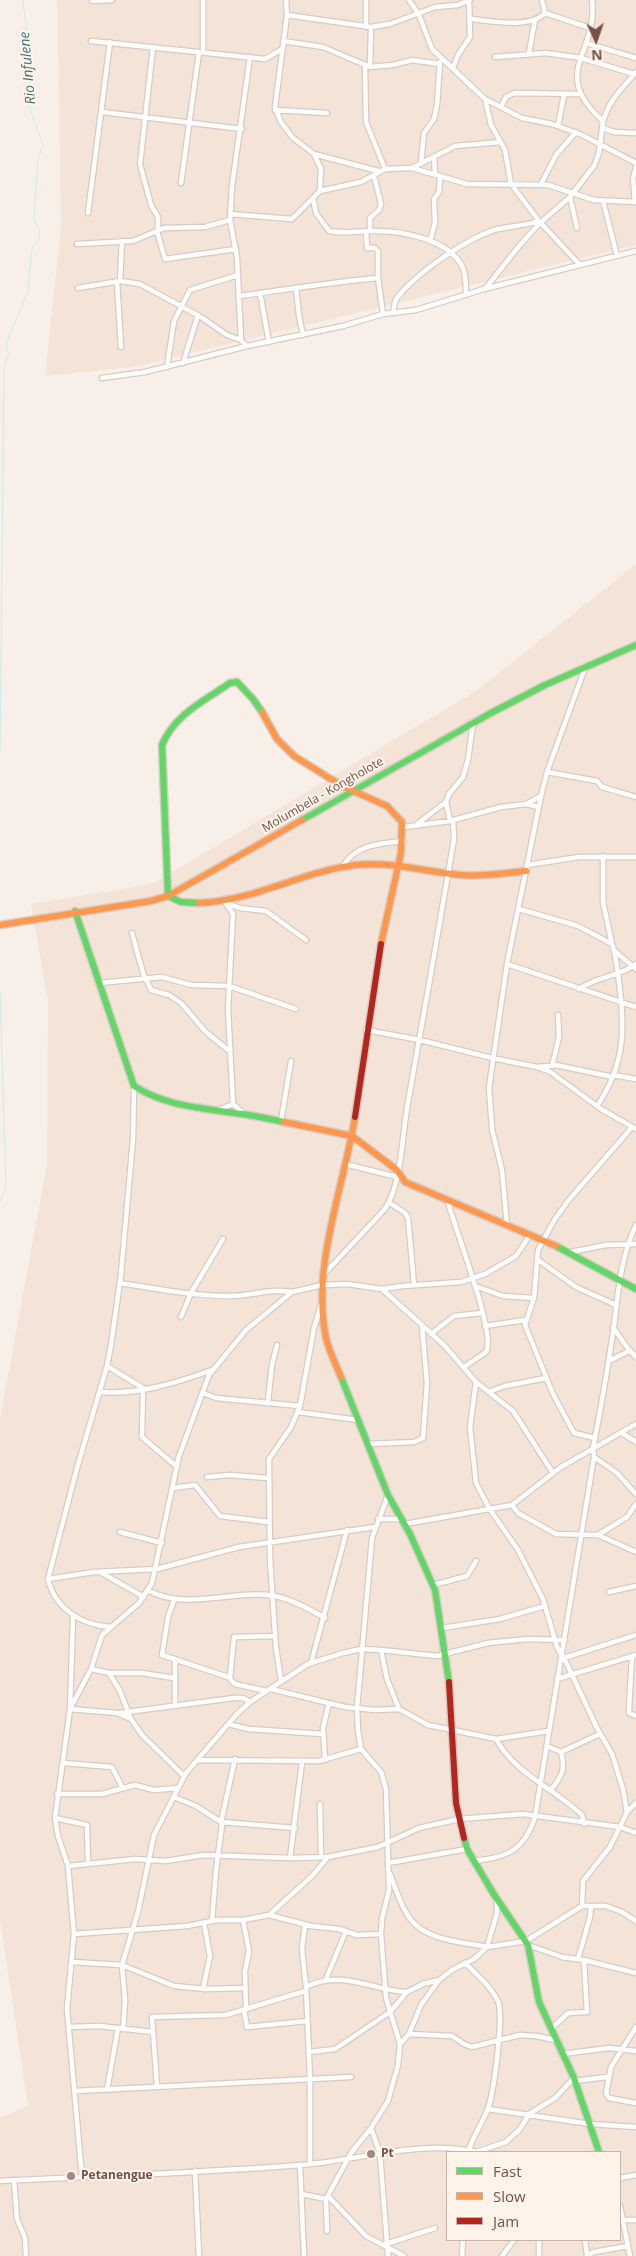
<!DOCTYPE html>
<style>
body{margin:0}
#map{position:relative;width:636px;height:2256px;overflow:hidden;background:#f8f0e8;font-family:"Open Sans",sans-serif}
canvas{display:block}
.legend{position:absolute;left:446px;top:2151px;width:175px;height:90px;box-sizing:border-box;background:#fff3ea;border:1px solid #c9b2a8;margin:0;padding:6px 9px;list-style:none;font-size:15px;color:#785046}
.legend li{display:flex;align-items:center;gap:10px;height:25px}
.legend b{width:25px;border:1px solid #c9b2a8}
.north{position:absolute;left:571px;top:15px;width:50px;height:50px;-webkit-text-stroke:4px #fff3ea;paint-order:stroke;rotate:177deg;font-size:14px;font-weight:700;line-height:20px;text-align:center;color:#785046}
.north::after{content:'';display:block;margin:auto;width:18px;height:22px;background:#785046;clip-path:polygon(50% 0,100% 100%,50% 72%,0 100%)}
</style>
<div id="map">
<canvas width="636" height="2256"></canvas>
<ul class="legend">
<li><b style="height:6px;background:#63d668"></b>Fast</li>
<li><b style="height:6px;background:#ff974d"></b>Slow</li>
<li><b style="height:6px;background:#b3261e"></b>Jam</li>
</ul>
<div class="north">N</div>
</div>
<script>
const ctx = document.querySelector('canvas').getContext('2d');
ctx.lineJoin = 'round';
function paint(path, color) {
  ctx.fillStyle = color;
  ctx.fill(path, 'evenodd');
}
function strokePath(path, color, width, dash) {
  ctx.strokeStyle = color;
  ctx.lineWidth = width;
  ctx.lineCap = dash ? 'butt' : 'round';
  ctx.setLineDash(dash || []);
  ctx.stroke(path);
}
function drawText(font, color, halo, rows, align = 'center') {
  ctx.font = font + ' "Open Sans",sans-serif';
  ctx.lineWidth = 4;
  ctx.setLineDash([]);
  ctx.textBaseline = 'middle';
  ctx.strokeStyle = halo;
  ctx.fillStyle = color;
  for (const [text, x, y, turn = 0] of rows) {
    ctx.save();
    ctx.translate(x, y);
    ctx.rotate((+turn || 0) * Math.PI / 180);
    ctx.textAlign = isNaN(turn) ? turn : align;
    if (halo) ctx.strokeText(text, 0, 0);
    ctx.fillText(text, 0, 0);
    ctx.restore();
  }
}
const residential = new Path2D(`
 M 57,0 L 636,0 L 636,245 L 134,367 L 45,376 L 61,225 Z
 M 636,564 L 636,2256 L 0,2256 L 0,2118 L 28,2106 L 0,1919 L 0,1419 L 47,1164 L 48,1001 L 31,904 L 152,884 L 476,691 ZM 447,2152 L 620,2152 L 620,2240 L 447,2240 Z`);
const stream = new Path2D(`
 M 0,753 L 4,370 L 6,359 L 10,355 L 6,348 L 7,342 L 28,291 L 31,254 L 33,246 L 39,240 L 40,231 L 34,218 L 38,158 L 43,145 L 30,108 L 29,56 L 23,0
 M 0,992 L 6,1186 L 0,1202`);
const street = new Path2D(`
 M 286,0 L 287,15 L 275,107 L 281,122 L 292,137 L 314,154 L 378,171
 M 366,0 L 366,27
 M 409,0 L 419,15 L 432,49 L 485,99 L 522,118 L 552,124 L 582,135 L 636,163
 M 542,0 L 545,13
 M 592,0 C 599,53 548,72 603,121
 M 92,1 L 112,0
 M 545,13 L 590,28
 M 287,15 L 371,27 L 390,24 L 435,7 L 458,5 L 470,0
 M 472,19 C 491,21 530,29 545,13
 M 91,41 L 265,59 L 282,49
 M 283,41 L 323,47 L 370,67 L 393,65 L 412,60 L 440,64
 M 586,43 L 636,58
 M 153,47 L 140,164 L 151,205 L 158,217 L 158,231
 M 203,52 L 203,0
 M 529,53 L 535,20
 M 495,57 L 546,53 L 581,58 L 634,74
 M 365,66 L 366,122 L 385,169
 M 370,67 L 371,27
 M 453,68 L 458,55 L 470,37 L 469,0
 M 485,99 L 491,125 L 505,150 L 511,184 L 539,221
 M 501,107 L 506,97 L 514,93 L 580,94
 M 275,110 L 327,113
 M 102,112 L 242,129
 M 558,126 L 564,95
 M 602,128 L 614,132 L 636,133
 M 314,154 L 321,169 L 320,191
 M 434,157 L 435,173
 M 421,163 L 424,133 L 434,119 L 437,105 L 440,62
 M 412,168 L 467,184 L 548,185 L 594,200 L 636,202
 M 181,183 L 199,52
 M 541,184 L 556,155 L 576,132
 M 570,197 L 577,228
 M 313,198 L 316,213 L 329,231 C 343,234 357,231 371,231 C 400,230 450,239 463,268 C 466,276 466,287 466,295
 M 603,201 L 617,256
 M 635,202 L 633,178 L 636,167
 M 88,213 L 110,42
 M 230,214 L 292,219 L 320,191 L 361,182 L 385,169 L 412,168 L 455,146 L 501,142
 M 157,231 L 165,259 L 236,249
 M 366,231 L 367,248 L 375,248 L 378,251 L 378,278 L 383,314
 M 370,231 L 370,218 L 379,210 L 381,204 L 374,176
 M 430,241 L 435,223 L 434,199 L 439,192 L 440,176
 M 77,244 L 133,241 L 164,228 L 205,227 L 230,220
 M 120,281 L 122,241
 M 117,282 L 121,347
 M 78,288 L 120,281 L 140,284 L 201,317 L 227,335 L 241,340 L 247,346
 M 296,288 L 299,316 L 303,335
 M 485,289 L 519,246 L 540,223 L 570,197 L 594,166 L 599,153 L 603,121 L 609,106 L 617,94 L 636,72
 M 260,293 L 269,342
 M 238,296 C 285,290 331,282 378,278
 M 393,313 C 394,308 394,302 397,298 C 416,273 465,240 494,230 C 509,226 525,226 539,221 L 580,265
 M 241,340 L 237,258 L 230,220 L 232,186 L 250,57
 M 183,363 L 198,315
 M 167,367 L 174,321 L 190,290 L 238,275
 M 102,378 L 145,372 L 247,346 L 343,326 L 383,314 L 416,310 L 484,289 L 636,251
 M 547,772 L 597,781 L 602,787 L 636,797
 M 446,802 L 450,821
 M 526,804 L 539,807
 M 417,824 L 446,802 L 449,794 L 463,777 L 468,760 L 473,723
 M 404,827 L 450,821 L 501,807 L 526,804 L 541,796
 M 603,856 L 603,902 L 612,944
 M 527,865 L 579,857 L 636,857
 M 343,867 C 353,845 382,843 403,841
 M 225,902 L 233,914 L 228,1009 L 233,1104 L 243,1113
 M 228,904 L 240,908 L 266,911 L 306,940
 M 519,909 L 578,926 L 612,944 C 616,954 616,963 618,974 C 625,1024 627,1062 597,1106
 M 132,933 L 143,973 L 151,990 L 169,995 L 181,1003 L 205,1031 L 228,1050
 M 616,952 L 636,969
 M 507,964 L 636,1007
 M 99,983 L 162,977 L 191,985 L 229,986 L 296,1009
 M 579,989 C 597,976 619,977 636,964
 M 366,1030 L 420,1040 L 492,1058 L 537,1067 L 549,1071 L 601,1109 L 636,1129
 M 552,1066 L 559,1037 L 558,1015
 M 538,1067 L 556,1065 L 613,1077
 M 613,1075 L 636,1079
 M 218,1110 L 233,1104
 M 281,1121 L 291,1061
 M 345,1164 L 397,1177
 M 448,1202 C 454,1227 497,1335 486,1352 L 464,1367
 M 390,1203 L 405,1213 L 408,1218 L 414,1285
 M 507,1226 L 502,1170 L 492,1129 L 489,1088 L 507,964 L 541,796 L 547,772 L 585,668
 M 571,1252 L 606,1245 L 636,1244
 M 538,1260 L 576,1287 L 616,1305
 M 326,1272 L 384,1210 C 401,1188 402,1137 407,1108 C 423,1018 439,929 454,839 L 453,820
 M 120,1283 C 157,1289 194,1296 231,1296 C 251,1296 271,1288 292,1292
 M 475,1286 L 503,1296 L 534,1298
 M 382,1289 L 444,1345 L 476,1382 L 513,1411 L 553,1473
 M 181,1317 L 191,1293 L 223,1239
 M 485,1326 L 525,1320
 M 613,1327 L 626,1346 L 636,1357
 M 431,1334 L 454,1316 L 482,1313
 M 609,1361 L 629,1351
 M 107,1366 L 143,1388 L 142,1437 L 176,1466
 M 476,1382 L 470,1427 L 476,1483 L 489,1508 L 518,1550 L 543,1599 L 557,1647 L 567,1664 L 597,1728 L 612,1754 L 623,1789 L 627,1812
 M 491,1391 L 505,1386 L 546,1378
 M 100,1392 C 138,1395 176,1383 212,1370
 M 203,1393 L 216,1398 L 300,1406
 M 268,1401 L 272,1365 L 277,1345
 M 298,1412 L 358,1420
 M 622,1433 L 636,1442
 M 595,1438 L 574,1433 L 553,1394 L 525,1325 L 534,1298 L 538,1250 L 555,1219 L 568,1201 L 632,1127
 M 368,1444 L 414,1442 L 423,1438 L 427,1383 L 422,1327
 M 594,1457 L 617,1473 L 636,1494
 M 207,1477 L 229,1475 L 268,1478
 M 173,1488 L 195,1485 L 220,1516 L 269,1522
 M 512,1505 L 518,1513 L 556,1534 L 598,1535 L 636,1552
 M 378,1519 L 402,1519
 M 405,1524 L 512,1505 L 561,1467 L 636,1424
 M 120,1532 L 162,1543
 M 598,1535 L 627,1517 L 636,1504
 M 100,1572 L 144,1597
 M 48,1579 L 94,1572 L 157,1569 L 239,1547 L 375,1527
 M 433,1585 L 467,1576 L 476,1561
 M 149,1591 C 189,1611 232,1589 275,1596 C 293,1600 309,1609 325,1618
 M 609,1592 L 636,1586
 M 174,1600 L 168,1617 L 162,1655 L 228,1677 L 235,1684 L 266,1691
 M 73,1617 L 70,1709 L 117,1713 L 131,1719 L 142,1735 L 184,1776
 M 110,1627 C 82,1625 55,1609 48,1579 L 77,1468 L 107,1366 L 111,1345 L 121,1274 L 133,1139 L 134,1086
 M 442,1628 L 500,1619 L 545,1606
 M 381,1650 L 387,1679 L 399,1709
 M 632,1656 L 629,1709 L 629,1713 L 636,1716
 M 564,1658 L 636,1635
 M 311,1663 L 347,1530
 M 91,1669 L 109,1673 L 142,1673 L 174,1678
 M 109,1673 L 120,1691 L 131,1719
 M 230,1678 L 234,1637 L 275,1636
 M 557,1679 L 636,1655
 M 281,1680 L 276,1648 L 270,1559 L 269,1459 L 291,1427 L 300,1406 L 314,1328 L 321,1305
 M 271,1689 L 345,1707 L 375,1710 L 399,1709 L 428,1725 L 496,1739 L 549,1731
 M 175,1706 L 175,1659
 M 119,1713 L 234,1698 L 243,1698 L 250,1702
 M 228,1724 L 249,1729 L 323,1734
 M 496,1739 C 516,1775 554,1788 582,1815 L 584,1824
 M 547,1746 L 561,1752 C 566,1769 562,1776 551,1790
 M 561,1752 L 600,1734
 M 235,1759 L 221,1822 L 295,1828
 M 197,1760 L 319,1761 L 361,1749
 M 325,1760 L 323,1728 L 329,1703
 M 63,1763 L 112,1767 L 122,1787
 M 57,1794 L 102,1794 L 135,1785 L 154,1790 L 178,1788
 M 174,1797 L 196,1806 L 221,1822 L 222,1825 L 216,1870 L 212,1921
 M 320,1804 L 321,1856
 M 55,1818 L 87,1825 L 88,1863
 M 290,1858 L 302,1762
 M 473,1861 C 506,1858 524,1851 535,1817 L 594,1457 L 593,1448 C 601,1408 608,1367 614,1326 C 618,1292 621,1256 636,1225
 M 388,1863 L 467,1849
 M 68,1866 L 135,1859 L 165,1861 L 204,1855 L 290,1858 L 328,1857
 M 390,1874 C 396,1889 401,1908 411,1920 C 428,1941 463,1942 487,1947 L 497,1913 L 497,1901
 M 582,1906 L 583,1881 L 610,1847 L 627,1812 L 636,1803
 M 269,1915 L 311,1926 L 339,1929 L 357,1935 L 381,1934
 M 243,1920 L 249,1951 L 245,1971 L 246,2010
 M 305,1925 L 302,1949 L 306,1987
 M 74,1934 L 187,1926 L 217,1920 L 243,1920 L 269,1915 L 312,1876 L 328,1857 L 378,1847 L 419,1828 L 459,1819 L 523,1814 L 620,1827 L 636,1833
 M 528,1945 L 562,1957 L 584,1960 L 636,1973
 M 578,1959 L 590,1917 L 591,1906
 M 72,1962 L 122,1965 L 174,1986 L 206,1989 L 245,1988
 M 465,1963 C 477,1975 490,1985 498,2001 C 504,2015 494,2092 488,2108 C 483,2123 473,2135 469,2150
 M 326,1979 L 346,1931
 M 203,1989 L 210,1956 L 204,1923
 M 244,2010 L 247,2027 L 307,2021
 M 69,2027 L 99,2026 L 153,2032 L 152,2017 L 226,2015 L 305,1991
 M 636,2027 L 611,2067 L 606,2094 L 609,2098 L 636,2103
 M 123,2029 L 125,2002 L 122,1965 L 138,1912 L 154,1835 L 186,1773 L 236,1715 L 250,1702 L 308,1664 L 343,1653 L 361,1649 L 381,1650 L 437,1656 L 488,1643 L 527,1639 L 565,1640
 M 551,2029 L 568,2013 L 587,2012 L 584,1960
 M 153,2032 L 157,2086
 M 409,2034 L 452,2036 L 464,2044 L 472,2047 L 520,2035 L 536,2036 L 555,2040
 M 400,2044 L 409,2034 L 421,2005 L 439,1980 L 452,1970 L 474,1959 L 487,1947 L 526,1941 L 582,1906 L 606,1906 L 622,1912 L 636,1921
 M 309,2052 L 335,2049 L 390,2012 L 407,1992 L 423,1984 L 439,1980
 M 562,2054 L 609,2048 L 636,2051
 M 574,2081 L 607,2077
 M 107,2090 L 118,2028
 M 75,2091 L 351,2077
 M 488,2109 L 590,2124 L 636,2127
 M 476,2152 L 506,2142 L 520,2129 L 529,2114 L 555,2098 L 574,2078
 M 310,2164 L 310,2079 L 306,1987 C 342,1969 370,1990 407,1992
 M 300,2165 L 304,2256
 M 195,2171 L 199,2256
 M 82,2177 L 67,2009 L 74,1934 L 68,1866 L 58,1836 L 55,1818 L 70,1709 L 91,1669 L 102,1635 L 139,1603 L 152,1583 L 179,1456 L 209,1375 L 246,1330 L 292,1292 L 322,1285 L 347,1284 L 382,1289 L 403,1286 L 461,1282 L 485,1274 L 516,1256 L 530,1235
 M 620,2178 L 636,2175
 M 14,2180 L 17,2219 L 25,2238 L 26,2256
 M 0,2181 C 100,2176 200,2173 300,2165 C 358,2161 419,2139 477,2152
 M 301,2194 L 326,2199
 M 328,2196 L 366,2236 L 404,2256
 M 620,2206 L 630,2256
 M 623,2220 L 636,2220
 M 327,2231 L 326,2199 L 351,2153 L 371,2128
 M 585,2240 L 587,2254
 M 386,2244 L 435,2228
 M 388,2256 L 380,2154 L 371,2128 L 388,2101 L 398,2065 L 400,2044 L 386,1998 L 381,1934 L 382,1919 L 389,1890 L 386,1789 L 381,1772 L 361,1749 L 358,1731 L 357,1708 L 372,1538 L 388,1495
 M 462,2256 L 463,2240
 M 502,2256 L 514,2240
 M 539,2256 L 539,2240
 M 587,2256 L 594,2252 L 628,2246`);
const fast = new Path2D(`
 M 302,820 L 491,713 L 545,685 L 636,645
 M 199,903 L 181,902 L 168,896 L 162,745 C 175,714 204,701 230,683 L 237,682 L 253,699 L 262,712
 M 75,911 L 134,1086 C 167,1107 204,1108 242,1114 C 256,1116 270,1119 284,1122
 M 556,1246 L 636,1289
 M 341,1377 L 388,1495 L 410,1534 L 435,1590 L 449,1682
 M 464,1838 L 467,1849 L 493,1893 L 528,1945 L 539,2002 L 574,2078 L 599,2152`);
const slow = new Path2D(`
 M 262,712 L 277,739 L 294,756 L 342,786 L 387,806 L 402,822 L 401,853 L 381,944
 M 199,903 C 257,900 301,872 355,865 C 391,861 426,872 461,875 C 483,877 504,873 526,871
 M 0,925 L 151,901 L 168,896 L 302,820
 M 284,1122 L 352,1136 L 397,1170 L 405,1182 L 556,1246
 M 341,1377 C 336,1365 329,1351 326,1338 C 311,1268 344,1186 355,1117`);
const jam = new Path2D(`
 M 355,1117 L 381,944
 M 449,1682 L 456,1803 L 464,1838`);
const markers = [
 [371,2154,5,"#a5887f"],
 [71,2176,5,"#a5887f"]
];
const streetNames = [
 ["Molumbela - Kongholote",323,795,-30]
];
const poiNames = [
 ["Pt",381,2154],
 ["Petanengue",81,2176]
];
const waterNames = [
 ["Rio Infulene",28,68,-95]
];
paint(residential, '#f4e4d8');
strokePath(stream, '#c9ebe9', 1);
strokePath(street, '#d6cbc5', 7);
strokePath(fast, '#d7cbc4', 9);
strokePath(slow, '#d7cbc4', 9);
strokePath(jam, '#d7cbc4', 9);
strokePath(street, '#fefdfc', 4.5);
strokePath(fast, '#63d668', 6);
strokePath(slow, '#ff974d', 6);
strokePath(jam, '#b3261e', 6);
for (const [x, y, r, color] of markers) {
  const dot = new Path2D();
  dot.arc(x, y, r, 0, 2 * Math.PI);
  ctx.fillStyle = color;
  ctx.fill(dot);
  strokePath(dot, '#fff3ea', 2);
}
drawText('12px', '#785046', '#fff3ea', streetNames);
drawText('bold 12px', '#785046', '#fff3ea', poiNames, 'left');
drawText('italic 14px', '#367777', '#fff3ea', waterNames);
</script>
